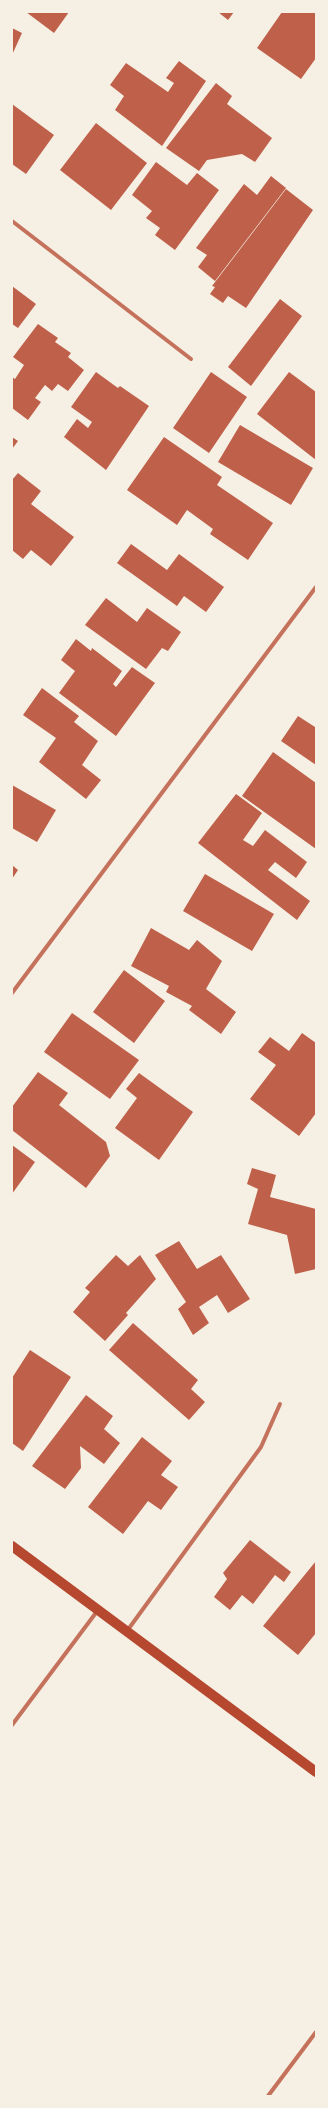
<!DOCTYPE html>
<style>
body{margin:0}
#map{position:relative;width:328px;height:2108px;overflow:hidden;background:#f6efe4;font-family:Raleway,sans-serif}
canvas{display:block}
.frame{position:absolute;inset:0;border:13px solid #f6efe4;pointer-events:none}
</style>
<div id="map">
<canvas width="328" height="2108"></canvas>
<div class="frame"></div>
</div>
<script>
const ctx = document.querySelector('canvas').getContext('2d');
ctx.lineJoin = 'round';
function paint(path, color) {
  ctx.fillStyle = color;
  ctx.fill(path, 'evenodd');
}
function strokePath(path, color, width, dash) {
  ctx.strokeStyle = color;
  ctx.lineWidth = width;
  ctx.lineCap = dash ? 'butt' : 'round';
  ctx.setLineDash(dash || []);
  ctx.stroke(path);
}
const building = new Path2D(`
 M 26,12 L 69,12 L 54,33 Z
 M 218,12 L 234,12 L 228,20 Z
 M 282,12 L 316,12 L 316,58 L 301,79 L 257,48 Z
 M 12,28 L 22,33 L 12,55 Z
 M 179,61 L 206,81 L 162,146 L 115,110 L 124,96 L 110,85 L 126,63 L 168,92 L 174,83 L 166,78 Z
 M 216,83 L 232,96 L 227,104 L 272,138 L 255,162 L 242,154 L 207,160 L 199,171 L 166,148 Z
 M 12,104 L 54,135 L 26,174 L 12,164 Z
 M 96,123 L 147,163 L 111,210 L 60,170 Z
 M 156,162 L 187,185 L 197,173 L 219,190 L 175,250 L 155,235 L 160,228 L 146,218 L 152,211 L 132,195 Z
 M 271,176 L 286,188 L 215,281 L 198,267 L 207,255 L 196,248 L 244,184 L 257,195 Z
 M 286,189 L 313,210 L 246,308 L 228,296 L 223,303 L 210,294 L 215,287 L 212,286 Z
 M 12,286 L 36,304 L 18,328 L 12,324 Z
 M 280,299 L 302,316 L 251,386 L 228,367 Z
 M 38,324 L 58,338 L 55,342 L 71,353 L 68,357 L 84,370 L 68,391 L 58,384 L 52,391 L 45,385 L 35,398 L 41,402 L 28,420 L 12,408 L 12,377 L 15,379 L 24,365 L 13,357 Z
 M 96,372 L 118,388 L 120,386 L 149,406 L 106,470 L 64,437 L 77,419 L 88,428 L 92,422 L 71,407 Z
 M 211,372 L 247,397 L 209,453 L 173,428 Z
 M 289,372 L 316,392 L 316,460 L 257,414 Z
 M 240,425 L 313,468 L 291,505 L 218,462 Z
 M 12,437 L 18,441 L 12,449 Z
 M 164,437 L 222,477 L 217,485 L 273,523 L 248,560 L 210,534 L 213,529 L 187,510 L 177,525 L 127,490 Z
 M 18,473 L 41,491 L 31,504 L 74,537 L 51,566 L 31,550 L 23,559 L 12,550 L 12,480 Z
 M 131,544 L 167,570 L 179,554 L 224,587 L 206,612 L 184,596 L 177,606 L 117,563 Z
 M 106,598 L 137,622 L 147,608 L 181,632 L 168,651 L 162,648 L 146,669 L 85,625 Z
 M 76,639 L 91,651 L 92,648 L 122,671 L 113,684 L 116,687 L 132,667 L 155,683 L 116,736 L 59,693 L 75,671 L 61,660 Z
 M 42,688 L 79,716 L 74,722 L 98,741 L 82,765 L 101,780 L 86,799 L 39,762 L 56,738 L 23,715 Z
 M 298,716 L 315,727 L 316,726 L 316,765 L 281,741 Z
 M 273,752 L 316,783 L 316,849 L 242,796 Z
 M 12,785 L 56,810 L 37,842 L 12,828 Z
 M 236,794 L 262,813 L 243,840 L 253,846 L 265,830 L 307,862 L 296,878 L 275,862 L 268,870 L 310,901 L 297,920 L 198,843 Z
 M 12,865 L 18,870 L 12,879 Z
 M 205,874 L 274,914 L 252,951 L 183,911 Z
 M 151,928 L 189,950 L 197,940 L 222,961 L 206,989 L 236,1012 L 221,1034 L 189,1010 L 192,1006 L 166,992 L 169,986 L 131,966 Z
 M 124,970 L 165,1001 L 134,1043 L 93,1012 Z
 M 72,1013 L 139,1060 L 110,1099 L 44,1052 Z
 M 302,1033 L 316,1043 L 316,1113 L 299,1136 L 250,1099 L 276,1065 L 258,1052 L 270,1037 L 289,1051 Z
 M 38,1072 L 68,1093 L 59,1105 L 106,1142 L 110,1156 L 86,1188 L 12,1130 L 12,1107 Z
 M 139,1073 L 193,1112 L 159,1160 L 115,1128 L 137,1098 L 126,1089 Z
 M 12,1145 L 35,1162 L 12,1194 Z
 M 252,1168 L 276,1175 L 270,1197 L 316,1209 L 316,1269 L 295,1274 L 287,1235 L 248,1224 L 258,1189 L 247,1184 Z
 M 179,1241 L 197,1269 L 221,1255 L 250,1299 L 228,1313 L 217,1295 L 199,1307 L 209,1323 L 193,1335 L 178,1309 L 186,1302 L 155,1255 Z
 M 116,1255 L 128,1266 L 140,1255 L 156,1279 L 126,1313 L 128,1315 L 105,1341 L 73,1312 L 90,1292 L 85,1288 Z
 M 133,1323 L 198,1380 L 191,1389 L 205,1402 L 189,1420 L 109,1350 Z
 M 30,1350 L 71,1377 L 23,1451 L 12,1443 L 12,1378 Z
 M 86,1395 L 113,1416 L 104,1429 L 120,1443 L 104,1464 L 80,1446 L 81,1468 L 65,1489 L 32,1466 Z
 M 142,1437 L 172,1461 L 161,1475 L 178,1487 L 161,1510 L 148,1501 L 123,1534 L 88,1507 Z
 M 250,1540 L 291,1572 L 284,1582 L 275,1575 L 253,1604 L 242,1595 L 230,1610 L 214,1597 L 227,1579 L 223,1573 Z
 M 316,1561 L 316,1633 L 298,1655 L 263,1626 Z`);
const minor = new Path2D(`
 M 12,221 L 191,359
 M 12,993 L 316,587
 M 127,1631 L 261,1447 L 280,1404
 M 12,1725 L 98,1610
 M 268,2096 L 316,2032`);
const primary = new Path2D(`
 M 12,1546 L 316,1772`);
paint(building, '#bf614a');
strokePath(minor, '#c5725c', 4);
strokePath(primary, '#b5482f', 10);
</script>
